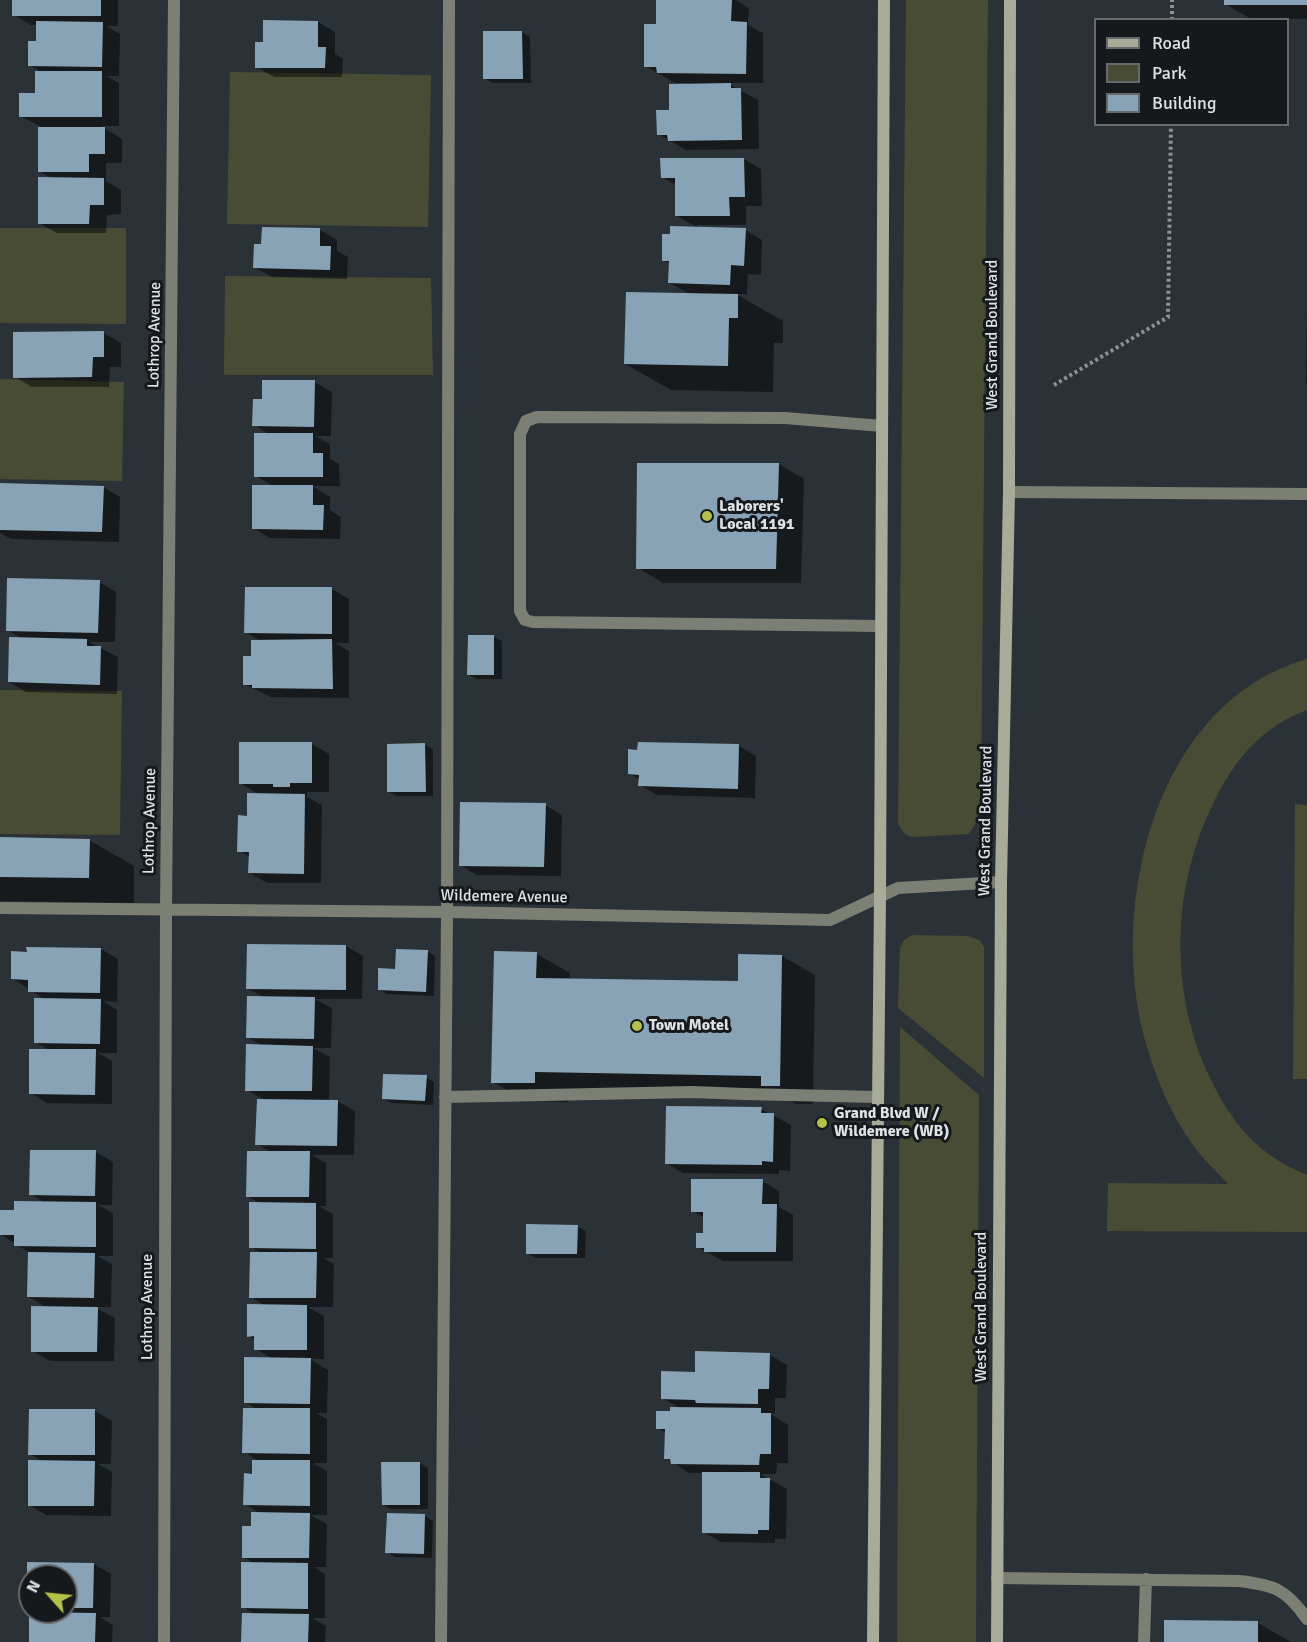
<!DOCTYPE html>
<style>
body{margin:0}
#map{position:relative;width:1307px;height:1642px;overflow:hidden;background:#2b3237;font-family:Signika,sans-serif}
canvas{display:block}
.legend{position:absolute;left:1094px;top:18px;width:195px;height:108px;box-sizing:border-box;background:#16191c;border:2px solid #66696d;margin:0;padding:8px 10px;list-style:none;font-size:18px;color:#dde2e6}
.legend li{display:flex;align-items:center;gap:12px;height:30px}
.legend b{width:30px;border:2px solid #66696d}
.north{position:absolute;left:18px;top:1564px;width:60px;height:60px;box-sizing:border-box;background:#16191c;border:2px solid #66696d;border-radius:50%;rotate:297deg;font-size:16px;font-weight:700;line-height:24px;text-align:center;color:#dde2e6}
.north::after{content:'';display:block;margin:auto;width:21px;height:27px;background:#b4c24a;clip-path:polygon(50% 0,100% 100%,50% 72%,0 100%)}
</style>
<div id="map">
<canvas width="1307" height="1642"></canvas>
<ul class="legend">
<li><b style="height:8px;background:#a7ab97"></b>Road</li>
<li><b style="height:16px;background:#484c34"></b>Park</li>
<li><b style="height:16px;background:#89a3b6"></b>Building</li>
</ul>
<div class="north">N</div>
</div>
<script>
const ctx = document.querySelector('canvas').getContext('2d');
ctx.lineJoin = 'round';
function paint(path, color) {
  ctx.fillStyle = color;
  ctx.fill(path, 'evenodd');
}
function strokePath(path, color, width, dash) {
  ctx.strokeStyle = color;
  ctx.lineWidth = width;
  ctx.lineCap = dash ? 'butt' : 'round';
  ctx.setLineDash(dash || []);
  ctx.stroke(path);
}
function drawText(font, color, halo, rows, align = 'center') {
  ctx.font = font + ' Signika,sans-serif';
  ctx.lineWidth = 6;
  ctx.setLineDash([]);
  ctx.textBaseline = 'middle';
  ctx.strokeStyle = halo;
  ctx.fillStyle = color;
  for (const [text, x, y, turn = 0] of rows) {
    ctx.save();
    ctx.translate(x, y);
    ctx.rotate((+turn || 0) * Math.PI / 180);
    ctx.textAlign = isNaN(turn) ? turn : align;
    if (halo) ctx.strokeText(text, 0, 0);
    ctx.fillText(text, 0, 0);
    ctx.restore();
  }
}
const green = new Path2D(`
 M 906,0 L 988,0 L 981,805 L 978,819 L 969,834 L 912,837 L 905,834 L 898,824 Z
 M 230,72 L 431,75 L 428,227 L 227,224 Z
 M 0,228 L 126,228 L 126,324 L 0,323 Z
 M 225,276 L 431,278 L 433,375 L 224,375 Z
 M 0,379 L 124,382 L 122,481 L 0,479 Z
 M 1307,659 L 1307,710 C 1259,728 1232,763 1211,808 C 1171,892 1170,994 1210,1078 C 1232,1124 1258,1155 1307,1175 L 1307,1232 L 1107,1231 L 1108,1183 L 1228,1184 C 1219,1174 1209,1165 1200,1154 C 1174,1122 1156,1080 1145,1040 C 1108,905 1155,702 1307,659 Z
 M 0,690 L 122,691 L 120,835 L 0,834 Z
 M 1295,804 L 1307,805 L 1307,1079 L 1293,1079 Z
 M 912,935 L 968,936 L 980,940 L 984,947 L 984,1078 L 898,1008 L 900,948 L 904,940 Z
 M 900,1027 L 979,1095 L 976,1642 L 897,1642 Z`);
const shadow = new Path2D(`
 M 14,0 L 118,0 L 118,26 L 106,26 L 120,34 L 119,76 L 107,76 L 119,83 L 119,126 L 101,126 L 122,139 L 122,163 L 106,163 L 106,181 L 121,190 L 121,214 L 107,215 L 106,233 L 57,233 L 39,223 L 53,179 L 39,171 L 40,126 L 20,116 L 36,95 L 42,72 L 29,65 L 37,43 L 38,25 L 31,25 L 14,15 Z
 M 658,0 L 736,0 L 749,8 L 748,25 L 763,33 L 763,83 L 727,83 L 758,100 L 759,149 L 686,150 L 658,134 L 670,111 L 688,86 L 688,83 L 675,83 L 645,66 L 657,25 Z
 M 1225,0 L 1307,0 L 1307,19 L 1251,19 L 1225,4 Z
 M 318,22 L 335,32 L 335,54 L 343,59 L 342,77 L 274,77 L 257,67 Z
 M 522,32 L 530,37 L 531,83 L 493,83 L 484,78 Z
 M 744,159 L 761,169 L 762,206 L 746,206 L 746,225 L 697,225 L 697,227 L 677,216 L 677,186 L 662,177 Z
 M 320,230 L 337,240 L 337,251 L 348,257 L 347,279 L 272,277 L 254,267 L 262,246 Z
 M 745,230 L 762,240 L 761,275 L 748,274 L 747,294 L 736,294 L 783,321 L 783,343 L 774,343 L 773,392 L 671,390 L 625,364 L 690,294 L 670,283 L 671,264 L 663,260 Z
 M 1307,301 L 1307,385 L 1306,385 Z
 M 104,333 L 121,343 L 121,367 L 110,367 L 109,387 L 32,387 L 15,377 Z
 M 314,382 L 332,392 L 331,436 L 315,436 L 330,444 L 330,459 L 339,464 L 340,486 L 312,486 L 330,497 L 330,510 L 341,517 L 340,539 L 270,538 L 253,528 L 273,486 L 256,476 L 270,435 L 254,425 L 263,401 Z
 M 779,464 L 804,479 L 801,583 L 663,583 L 638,568 Z
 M 0,485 L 103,487 L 120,497 L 119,542 L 11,539 L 0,533 Z
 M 99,582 L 116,592 L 115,642 L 89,642 L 118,657 L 117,694 L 26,692 L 9,682 L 21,638 L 7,630 Z
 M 332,589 L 349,599 L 349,643 L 335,643 L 349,651 L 349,698 L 271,697 L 244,684 L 253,658 L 260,641 L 245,632 Z
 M 494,637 L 502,641 L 502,679 L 477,679 L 469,675 Z
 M 312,744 L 329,754 L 329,792 L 307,792 L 307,797 L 322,805 L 321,883 L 267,883 L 250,873 L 250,857 L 239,851 L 248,817 L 260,795 L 240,783 Z
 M 425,745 L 433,749 L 433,796 L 397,796 L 389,792 Z
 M 739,746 L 756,756 L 755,798 L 657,795 L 640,785 L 640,780 L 629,773 Z
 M 545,805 L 562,815 L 561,876 L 477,875 L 460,865 Z
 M 0,839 L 89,840 L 134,866 L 134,903 L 0,901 Z
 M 346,946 L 363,956 L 362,999 L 315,999 L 332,1008 L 331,1048 L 313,1048 L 330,1057 L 329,1101 L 337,1101 L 355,1111 L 354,1155 L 312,1155 L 326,1163 L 326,1206 L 319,1206 L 333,1214 L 333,1258 L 323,1258 L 334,1264 L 333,1307 L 308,1307 L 324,1316 L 324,1359 L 310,1359 L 328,1370 L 327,1413 L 316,1413 L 327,1419 L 327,1463 L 313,1463 L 327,1471 L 327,1515 L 310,1515 L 327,1524 L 326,1567 L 314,1567 L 325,1574 L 325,1618 L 312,1618 L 326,1626 L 325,1642 L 243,1642 L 256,1615 L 243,1607 L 255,1564 L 244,1557 L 252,1528 L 261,1514 L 245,1504 L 259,1461 L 244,1452 L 257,1409 L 245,1402 L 273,1359 L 256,1349 L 256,1340 L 248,1336 L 266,1306 L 250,1297 L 261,1253 L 251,1247 L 261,1204 L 247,1196 L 272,1153 L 257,1144 L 265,1100 L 247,1090 L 263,1046 L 247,1037 L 264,997 L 248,989 Z
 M 101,949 L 118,959 L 117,1002 L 103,1001 L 117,1010 L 117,1053 L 98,1053 L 112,1061 L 112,1104 L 47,1103 L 30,1093 L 49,1050 L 35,1042 L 44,999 L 12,978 Z
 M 427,951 L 435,956 L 434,996 L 387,994 L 379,989 L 396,970 Z
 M 537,954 L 570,973 L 570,980 L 739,982 L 740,956 L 782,956 L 815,975 L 813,1104 L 796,1104 L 778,1094 L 568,1090 L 568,1102 L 526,1101 L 493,1082 Z
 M 426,1077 L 434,1082 L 433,1105 L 392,1103 L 384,1099 Z
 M 761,1109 L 791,1125 L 790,1171 L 779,1170 L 779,1174 L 683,1173 L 666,1163 Z
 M 96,1152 L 113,1162 L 112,1205 L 98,1205 L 113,1213 L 113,1256 L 97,1256 L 112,1264 L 111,1307 L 95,1307 L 115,1318 L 114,1361 L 50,1361 L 33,1351 L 48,1308 L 29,1297 L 30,1253 L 0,1234 L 16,1212 L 45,1203 L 31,1194 Z
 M 762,1181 L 779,1191 L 779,1207 L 793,1215 L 793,1261 L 723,1261 L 698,1247 L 705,1234 L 705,1218 L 692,1211 Z
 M 577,1226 L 586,1231 L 585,1258 L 536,1258 L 528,1254 Z
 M 697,1353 L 770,1355 L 787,1365 L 786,1398 L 775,1398 L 775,1414 L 769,1413 L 788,1425 L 788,1463 L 777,1463 L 776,1474 L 760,1474 L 787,1489 L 786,1539 L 775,1539 L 775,1543 L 721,1542 L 703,1532 L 704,1473 L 689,1473 L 666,1458 L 666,1433 L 657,1428 L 672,1413 L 680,1408 L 662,1398 L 696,1373 Z
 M 30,1410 L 95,1411 L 112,1421 L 111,1464 L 98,1464 L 112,1472 L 111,1516 L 46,1515 L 29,1505 L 43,1462 L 30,1454 Z
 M 420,1463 L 428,1468 L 428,1509 L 391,1509 L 383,1505 Z
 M 425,1516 L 433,1521 L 432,1558 L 395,1557 L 386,1552 Z
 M 29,1564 L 94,1564 L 111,1574 L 110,1617 L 100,1617 L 113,1625 L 112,1642 L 30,1642 L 41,1614 L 38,1612 L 66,1612 L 66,1576 L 30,1576 L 30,1608 L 28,1607 Z
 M 1258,1623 L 1291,1642 L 1165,1642 Z`);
const building = new Path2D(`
 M 12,0 L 101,0 L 101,16 L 12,16 Z
 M 656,0 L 732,0 L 731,21 L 747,22 L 746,74 L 657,73 L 656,67 L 644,67 L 644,24 L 656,24 Z
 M 1224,0 L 1307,0 L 1307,5 L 1224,5 Z
 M 263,20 L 318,21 L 318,47 L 326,47 L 325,68 L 255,68 L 255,42 L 263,42 Z
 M 36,21 L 103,22 L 102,67 L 28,66 L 28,41 L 36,41 Z
 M 483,31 L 522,31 L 523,79 L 483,79 Z
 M 35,71 L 102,71 L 102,117 L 19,117 L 19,93 L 35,93 Z
 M 731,83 L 731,88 L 741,88 L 742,140 L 668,141 L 667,135 L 657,135 L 656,110 L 669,110 L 669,84 Z
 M 38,127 L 105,127 L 105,154 L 89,154 L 89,172 L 38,172 Z
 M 660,158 L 744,158 L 745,197 L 729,197 L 730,216 L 675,216 L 675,178 L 661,178 Z
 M 38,177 L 104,178 L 104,205 L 90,205 L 89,224 L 38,224 Z
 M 670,226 L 746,228 L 744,266 L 731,265 L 730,285 L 668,283 L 669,261 L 662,261 L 662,234 L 670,234 Z
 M 262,227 L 320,228 L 320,246 L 331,246 L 330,270 L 253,268 L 254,244 L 261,244 Z
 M 626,292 L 738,294 L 738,318 L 729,318 L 728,366 L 624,364 Z
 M 104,331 L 104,357 L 93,357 L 92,377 L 13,378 L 13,332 Z
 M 262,380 L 315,380 L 314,427 L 252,426 L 253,399 L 262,399 Z
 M 254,433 L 313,433 L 313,453 L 323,453 L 323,477 L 254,477 Z
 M 637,463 L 779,463 L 776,569 L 636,569 Z
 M 0,483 L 104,486 L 102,532 L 0,530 Z
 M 252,485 L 313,485 L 313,505 L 324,505 L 323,530 L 252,529 Z
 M 7,578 L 100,580 L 98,633 L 6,631 Z
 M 245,587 L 332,587 L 332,634 L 244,633 Z
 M 468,635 L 494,635 L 494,675 L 467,675 Z
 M 9,637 L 87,639 L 87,646 L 101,646 L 100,685 L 8,682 Z
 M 332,639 L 333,689 L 252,688 L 252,685 L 243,685 L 243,656 L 251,656 L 251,640 Z
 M 239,742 L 312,742 L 312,783 L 290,783 L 290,787 L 273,787 L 273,784 L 239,784 Z
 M 638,742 L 739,744 L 738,789 L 638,786 L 639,775 L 628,774 L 628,749 L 637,750 Z
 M 425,743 L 426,792 L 387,792 L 387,744 Z
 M 247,793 L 305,794 L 304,874 L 248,873 L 249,852 L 237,852 L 238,815 L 247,816 Z
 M 460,802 L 546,803 L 544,867 L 459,866 Z
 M 0,837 L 90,839 L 89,878 L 0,877 Z
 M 247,944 L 346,945 L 346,990 L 246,989 Z
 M 26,947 L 101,948 L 100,993 L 28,992 L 28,980 L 11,979 L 11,951 L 27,952 Z
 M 396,949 L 428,950 L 426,992 L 378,990 L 378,968 L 395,969 Z
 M 494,951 L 537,952 L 536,978 L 738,981 L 738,954 L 782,955 L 780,1086 L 761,1086 L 761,1076 L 535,1072 L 535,1083 L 491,1083 Z
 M 247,996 L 315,997 L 314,1039 L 246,1038 Z
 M 34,998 L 101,999 L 100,1044 L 34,1043 Z
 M 246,1044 L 313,1046 L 312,1091 L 245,1091 Z
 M 29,1049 L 96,1049 L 95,1095 L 29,1094 Z
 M 383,1074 L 427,1075 L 425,1101 L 382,1099 Z
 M 257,1099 L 338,1100 L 337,1146 L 255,1145 Z
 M 666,1106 L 762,1107 L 761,1113 L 774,1113 L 773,1162 L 762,1161 L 762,1165 L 665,1164 Z
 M 30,1150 L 96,1150 L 95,1196 L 29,1195 Z
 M 247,1151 L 310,1151 L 309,1197 L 246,1197 Z
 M 691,1179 L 763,1179 L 762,1204 L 777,1204 L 776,1252 L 704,1252 L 704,1248 L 696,1248 L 696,1233 L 703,1233 L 703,1212 L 691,1212 Z
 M 14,1201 L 96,1202 L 96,1247 L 14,1246 L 14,1235 L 0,1235 L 0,1210 L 14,1210 Z
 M 249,1202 L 316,1203 L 316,1249 L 249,1248 Z
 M 526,1224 L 578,1225 L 577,1254 L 526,1254 Z
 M 28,1252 L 95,1253 L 94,1298 L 27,1297 Z
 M 250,1252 L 317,1252 L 316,1298 L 249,1298 Z
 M 247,1304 L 307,1305 L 307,1350 L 254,1350 L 254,1336 L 247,1337 Z
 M 31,1306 L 98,1307 L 97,1352 L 31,1352 Z
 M 695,1351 L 770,1353 L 769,1389 L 758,1389 L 758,1404 L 696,1403 L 695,1400 L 661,1399 L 661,1371 L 695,1372 Z
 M 244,1357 L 311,1358 L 310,1404 L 244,1403 Z
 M 670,1407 L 761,1408 L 761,1413 L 771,1413 L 771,1454 L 760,1454 L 759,1465 L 671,1464 L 670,1459 L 664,1459 L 665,1429 L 656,1429 L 656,1411 L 670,1411 Z
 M 243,1408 L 310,1408 L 310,1454 L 242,1453 Z
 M 29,1409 L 95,1409 L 95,1455 L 28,1455 Z
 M 28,1460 L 95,1461 L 94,1506 L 28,1506 Z
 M 252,1460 L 310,1460 L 310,1506 L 243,1505 L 244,1473 L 252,1474 Z
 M 381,1462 L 420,1462 L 420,1505 L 382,1505 Z
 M 702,1472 L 760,1472 L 760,1478 L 770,1478 L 769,1530 L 758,1530 L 758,1534 L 702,1533 Z
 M 251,1512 L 310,1513 L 309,1558 L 242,1558 L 242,1526 L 251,1526 Z
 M 387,1513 L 425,1514 L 424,1554 L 385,1553 Z
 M 27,1562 L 94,1563 L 93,1608 L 66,1608 L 66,1576 L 30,1576 L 30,1607 L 27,1607 Z
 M 241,1562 L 308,1563 L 308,1609 L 241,1608 Z
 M 29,1612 L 96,1613 L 95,1642 L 29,1642 Z
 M 242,1613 L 309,1614 L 308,1642 L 241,1642 Z
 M 1164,1620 L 1258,1621 L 1258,1642 L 1164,1642 Z`);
const path = new Path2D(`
 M 1172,20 L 1172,0
 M 1054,385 L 1168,317 L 1171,124`);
const lane = new Path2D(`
 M 1009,492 L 1307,494
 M 881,626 L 533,622 L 525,620 L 520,611 L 520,434 L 526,421 L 537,417 L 785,418 L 882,426
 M 445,1097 L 693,1092 L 744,1094 L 878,1097
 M 997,1578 L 1239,1581 C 1274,1585 1286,1589 1307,1619
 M 441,1642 L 447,912 L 449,0
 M 1144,1642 L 1146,1579`);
const street = new Path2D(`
 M 0,908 L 447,912 L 830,920 L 898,888 L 1001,882
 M 164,1642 L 166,910 L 174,0`);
const secondary = new Path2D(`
 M 873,1642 L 880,895 L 884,0
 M 997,1642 L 1001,882 L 1009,492 L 1010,0`);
const markers = [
 [707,516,6,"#b4c24a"],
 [637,1026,6,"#b4c24a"],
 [822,1123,6,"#b4c24a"]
];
const streetNames = [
 ["Lothrop Avenue",155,335,-89],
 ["West Grand Boulevard",993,335,-90],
 ["Lothrop Avenue",150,821,-89],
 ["West Grand Boulevard",986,821,-89],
 ["Wildemere Avenue",504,897,1],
 ["Lothrop Avenue",148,1307,-90],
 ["West Grand Boulevard",982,1307,-90]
];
const poiNames = [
 ["Laborers'",719,507],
 ["Local 1191",719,525],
 ["Town Motel",649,1026],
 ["Grand Blvd W /",834,1114],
 ["Wildemere (WB)",834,1132]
];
paint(green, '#484c34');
paint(shadow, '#0007');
paint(building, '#89a3b6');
strokePath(path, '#8b9196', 4, [3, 3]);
strokePath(lane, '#7c7f73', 12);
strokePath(street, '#7c7f73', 12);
strokePath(secondary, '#a7ab97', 12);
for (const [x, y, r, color] of markers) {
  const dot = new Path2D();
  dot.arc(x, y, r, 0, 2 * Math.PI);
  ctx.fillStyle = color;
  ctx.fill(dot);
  strokePath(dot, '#16191c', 2);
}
drawText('16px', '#dde2e6', '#16191c', streetNames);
drawText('bold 16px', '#dde2e6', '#16191c', poiNames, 'left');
</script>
